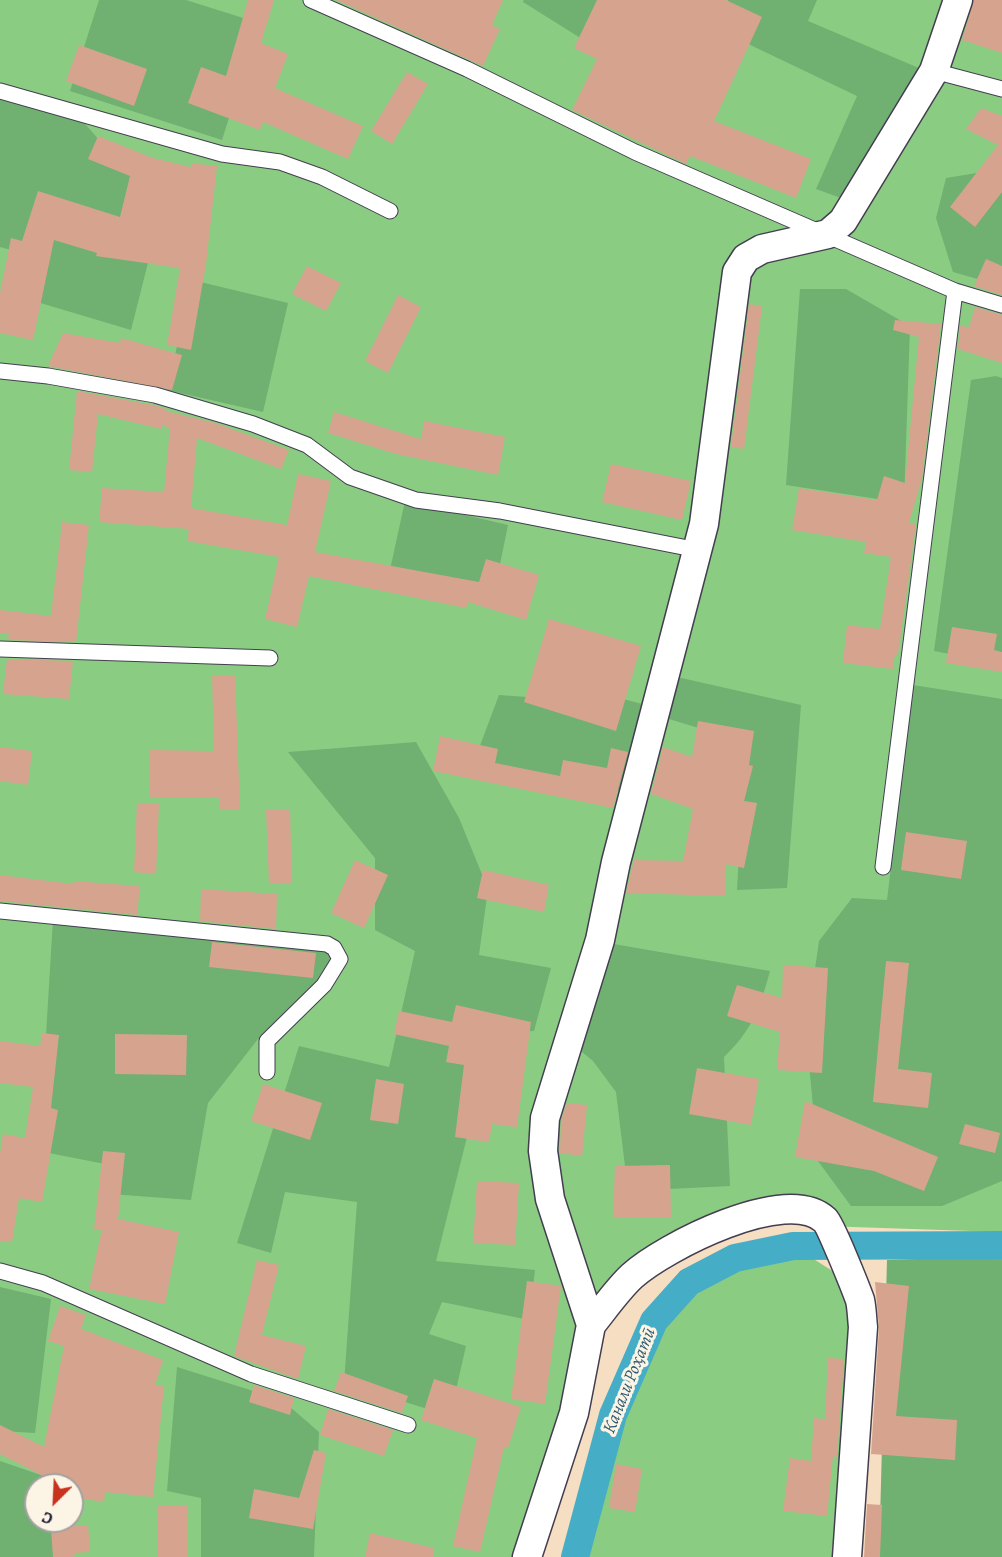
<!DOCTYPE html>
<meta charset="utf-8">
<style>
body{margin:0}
#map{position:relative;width:1002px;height:1557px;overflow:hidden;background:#f6dec3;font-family:Alegreya,serif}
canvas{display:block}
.north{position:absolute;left:24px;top:1473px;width:60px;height:60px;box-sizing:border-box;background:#fcf5e5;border:2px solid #a5a1a1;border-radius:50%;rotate:204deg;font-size:16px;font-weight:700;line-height:24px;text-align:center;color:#22223b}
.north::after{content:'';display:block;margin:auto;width:21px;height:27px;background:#c8321e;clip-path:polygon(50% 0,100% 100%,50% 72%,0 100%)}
</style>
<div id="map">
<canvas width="1002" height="1557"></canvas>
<div class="north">С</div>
</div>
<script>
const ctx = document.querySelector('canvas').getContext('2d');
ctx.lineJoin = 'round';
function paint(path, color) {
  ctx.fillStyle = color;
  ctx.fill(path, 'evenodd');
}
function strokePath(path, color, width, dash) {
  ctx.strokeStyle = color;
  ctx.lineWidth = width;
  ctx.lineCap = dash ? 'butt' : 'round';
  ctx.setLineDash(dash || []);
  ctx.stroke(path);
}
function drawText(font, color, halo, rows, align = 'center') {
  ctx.font = font + ' Alegreya,serif';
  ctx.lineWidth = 6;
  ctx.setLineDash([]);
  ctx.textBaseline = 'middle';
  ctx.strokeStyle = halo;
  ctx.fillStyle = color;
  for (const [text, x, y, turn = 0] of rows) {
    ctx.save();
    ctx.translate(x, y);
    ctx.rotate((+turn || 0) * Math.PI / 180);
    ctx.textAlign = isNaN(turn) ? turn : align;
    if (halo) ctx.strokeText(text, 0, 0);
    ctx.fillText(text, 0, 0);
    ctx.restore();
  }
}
const green = new Path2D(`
 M 0,0 L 1002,0 L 1002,1232 L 823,1226 L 811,1218 L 723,1229 L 632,1281 L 591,1350 L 534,1557 L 0,1557 ZM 36,1485 L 72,1485 L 72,1521 L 36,1521 Z
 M 793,1246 L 850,1282 L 844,1557 L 575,1557 C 595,1484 628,1326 690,1282 C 721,1259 757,1253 793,1246 Z`);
const forest = new Path2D(`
 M 99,0 L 186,0 L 259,23 L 222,140 L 70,91 Z
 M 524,0 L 610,0 L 590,44 L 523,2 Z
 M 728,0 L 817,0 L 808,21 L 933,74 L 860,205 L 816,189 L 857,96 L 717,29 Z
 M 0,94 L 79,117 L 108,150 L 145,183 L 153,243 L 131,330 L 17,296 L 29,255 L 0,247 Z
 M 1002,161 L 1002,286 L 953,272 L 936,218 L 946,178 L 995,170 Z
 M 192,280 L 288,303 L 263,412 L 167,390 Z
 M 800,289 L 846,289 L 910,326 L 904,503 L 786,485 Z
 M 996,376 L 1002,378 L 1002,664 L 934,651 L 971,380 Z
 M 405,501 L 508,525 L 492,603 L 388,579 Z
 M 677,677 L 801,705 L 787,888 L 737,890 L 745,742 L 669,719 Z
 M 544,678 L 646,705 L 622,791 L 472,767 L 499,695 L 541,698 Z
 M 913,685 L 1002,699 L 1002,1181 L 942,1206 L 851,1206 L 818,1161 L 806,1031 L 819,941 L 852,898 L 887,900 Z
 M 416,742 L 459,818 L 488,889 L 479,955 L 551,968 L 534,1031 L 505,1032 L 472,1117 L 436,1261 L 535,1270 L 529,1320 L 442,1302 L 429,1334 L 466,1346 L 450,1416 L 344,1383 L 357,1202 L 285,1192 L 271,1253 L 237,1243 L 299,1046 L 389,1067 L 415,951 L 375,930 L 375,858 L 288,752 Z
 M 53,919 L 331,950 L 338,961 L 306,995 L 258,1039 L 208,1103 L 191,1200 L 111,1194 L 115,1166 L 39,1151 Z
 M 602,942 L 770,971 C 760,1008 752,1030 724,1057 L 730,1186 L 628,1191 L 616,1092 L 593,1061 L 570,1042 Z
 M 1002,1256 L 1002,1557 L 879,1557 L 887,1260 Z
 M 0,1287 L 51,1299 L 35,1433 L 0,1431 Z
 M 177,1367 L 282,1400 L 319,1432 L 314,1557 L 201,1557 L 201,1498 L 167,1491 Z
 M 0,1461 L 70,1485 L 36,1485 L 36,1521 L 72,1521 L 72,1486 L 82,1489 L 65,1557 L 0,1557 Z`);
const canal = new Path2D(`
 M 575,1557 L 613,1415 L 654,1321 L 689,1282 L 735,1258 L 793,1246 L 1002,1245`);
const building = new Path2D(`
 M 248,0 L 274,0 L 261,43 L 288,54 L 275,88 L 363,126 L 348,159 L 263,122 L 260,130 L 188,103 L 201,67 L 226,76 Z
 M 336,0 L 503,0 L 492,25 L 500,29 L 483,66 Z
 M 597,0 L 726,0 L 762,17 L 714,121 L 811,159 L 796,198 L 690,156 L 686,164 L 572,110 L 597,59 L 574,48 Z
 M 974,0 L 1002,0 L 1002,53 L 962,40 Z
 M 79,45 L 147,69 L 134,106 L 66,81 Z
 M 407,72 L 428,84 L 392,144 L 371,131 Z
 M 981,108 L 1002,116 L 1002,192 L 975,227 L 950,207 L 998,145 L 966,129 Z
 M 98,136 L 153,158 L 191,167 L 191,163 L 217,166 L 206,264 L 191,350 L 167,345 L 180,268 L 96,256 L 97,253 L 54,240 L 33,340 L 0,333 L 0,293 L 11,238 L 22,241 L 38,191 L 120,217 L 130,176 L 88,159 Z
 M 986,259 L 1002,266 L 1002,295 L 974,286 Z
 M 307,266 L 341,283 L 326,311 L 292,294 Z
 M 398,295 L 421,307 L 388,373 L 365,361 Z
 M 749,304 L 762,306 L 744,449 L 731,447 Z
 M 975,307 L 1002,315 L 1002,363 L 958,349 L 960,326 L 969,327 Z
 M 895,320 L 941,324 L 922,478 L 909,523 L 916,524 L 898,655 L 895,654 L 893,669 L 843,663 L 847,625 L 880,629 L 891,557 L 864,553 L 866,542 L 792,530 L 799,488 L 877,500 L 884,476 L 905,483 L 919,337 L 893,330 Z
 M 63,333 L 120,343 L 121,338 L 182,355 L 172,390 L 48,366 Z
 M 77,391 L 153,405 L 167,409 L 166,411 L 215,423 L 289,450 L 281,469 L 197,438 L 191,508 L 287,525 L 298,474 L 331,481 L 315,552 L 479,582 L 486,559 L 539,575 L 526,620 L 468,602 L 466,608 L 309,576 L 297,627 L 265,619 L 279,557 L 187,541 L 189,529 L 99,522 L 102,488 L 164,492 L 170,428 L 162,425 L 161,429 L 98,414 L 92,472 L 69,470 Z
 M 334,412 L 421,439 L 424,421 L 505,437 L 498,475 L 396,454 L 328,433 Z
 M 611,464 L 691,481 L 682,520 L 602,502 Z
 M 62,522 L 89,525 L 76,642 L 8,640 L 9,634 L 0,633 L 0,610 L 51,616 Z
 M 549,619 L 641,646 L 616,731 L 524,702 Z
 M 952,627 L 997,634 L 994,650 L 1002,652 L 1002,672 L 946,663 Z
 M 7,659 L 73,661 L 69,699 L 3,694 Z
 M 235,675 L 240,810 L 219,810 L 219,797 L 149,797 L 149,750 L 214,751 L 212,676 Z
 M 698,721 L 754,731 L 749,765 L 753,766 L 744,801 L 757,803 L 744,868 L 725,864 L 725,896 L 626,893 L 634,860 L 683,861 L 693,809 L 651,794 L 663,747 L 692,757 Z
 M 440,736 L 498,749 L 495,763 L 560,776 L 563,760 L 607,768 L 611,748 L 628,752 L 613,808 L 433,771 Z
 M 0,747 L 32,751 L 28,785 L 0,781 Z
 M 137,803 L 159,804 L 156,874 L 134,872 Z
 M 266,810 L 290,810 L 292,883 L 269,883 Z
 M 906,832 L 967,841 L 961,879 L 901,870 Z
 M 355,860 L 388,875 L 364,928 L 331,913 Z
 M 483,870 L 549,885 L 544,912 L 477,898 Z
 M 0,875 L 73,884 L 73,881 L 140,886 L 137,915 L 0,901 Z
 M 201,889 L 277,894 L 276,929 L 200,921 Z
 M 212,942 L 316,953 L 313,978 L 209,967 Z
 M 886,961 L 909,963 L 898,1069 L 932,1073 L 928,1108 L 873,1102 Z
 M 783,965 L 828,968 L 822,1073 L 777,1070 L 780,1032 L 727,1016 L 737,985 L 782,998 Z
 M 456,1005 L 531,1022 L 517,1127 L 492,1124 L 489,1142 L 455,1137 L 464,1065 L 446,1062 L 449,1046 L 394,1034 L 399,1011 L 452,1022 Z
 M 42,1033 L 59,1035 L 51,1108 L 58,1110 L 42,1202 L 19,1198 L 12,1242 L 0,1241 L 0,1154 L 3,1134 L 25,1138 L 33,1087 L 0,1083 L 0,1041 L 40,1046 Z
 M 115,1034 L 187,1035 L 186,1075 L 115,1074 Z
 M 697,1068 L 759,1079 L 751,1125 L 689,1114 Z
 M 376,1079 L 404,1084 L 398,1124 L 370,1120 Z
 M 263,1084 L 322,1103 L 310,1140 L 251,1121 Z
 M 805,1101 L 938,1157 L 924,1191 L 874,1171 L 795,1157 Z
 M 567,1103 L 587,1105 L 582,1156 L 560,1153 L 561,1121 Z
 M 965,1124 L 1000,1133 L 995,1153 L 959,1144 Z
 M 103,1151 L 125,1153 L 118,1219 L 179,1232 L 165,1304 L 89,1289 L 102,1229 L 94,1229 Z
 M 670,1165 L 671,1218 L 613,1218 L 615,1166 Z
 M 477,1181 L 519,1183 L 515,1245 L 473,1243 Z
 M 257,1260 L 279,1265 L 262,1335 L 306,1346 L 298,1379 L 234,1356 Z
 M 527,1281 L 561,1286 L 545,1404 L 511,1399 Z
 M 875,1282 L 909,1286 L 896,1416 L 957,1420 L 955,1460 L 871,1454 L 879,1328 Z
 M 60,1306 L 86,1315 L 81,1329 L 163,1360 L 155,1385 L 164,1386 L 153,1497 L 105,1492 L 104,1502 L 72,1497 L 72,1485 L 61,1485 L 0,1454 L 0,1425 L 44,1447 L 64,1346 L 48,1341 Z
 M 828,1358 L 844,1359 L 837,1457 L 833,1456 L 827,1516 L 783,1511 L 790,1458 L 811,1461 L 814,1418 L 825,1419 Z
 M 341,1372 L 408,1396 L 402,1413 L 334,1391 Z
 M 434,1379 L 521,1407 L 508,1448 L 504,1447 L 480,1552 L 453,1546 L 477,1438 L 421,1420 Z
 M 254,1385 L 294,1398 L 290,1415 L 249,1402 Z
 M 328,1409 L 393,1430 L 384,1456 L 320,1435 Z
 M 314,1450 L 326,1453 L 313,1529 L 249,1518 L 254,1489 L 299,1498 Z
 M 616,1464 L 642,1469 L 635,1512 L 609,1508 Z
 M 867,1504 L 882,1505 L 880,1557 L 864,1557 Z
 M 157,1505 L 188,1505 L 188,1557 L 158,1557 Z
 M 88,1525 L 90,1552 L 74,1553 L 75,1557 L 53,1557 L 51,1528 Z
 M 370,1533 L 434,1548 L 433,1557 L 365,1557 Z`);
const service = new Path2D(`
 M 311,0 L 467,69 L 635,152 L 955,291 L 1002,305
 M 934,71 L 1002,89
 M 0,91 L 222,154 L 280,162 L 322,177 L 390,211
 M 0,371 L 48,376 L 155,395 L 253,424 L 307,445 L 350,477 L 416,500 L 500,511 L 698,550
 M 0,649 L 270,658
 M 883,867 L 955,291
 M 0,911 L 327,944 L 334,948 L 340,959 L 324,985 L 267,1041 L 267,1072
 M 0,1271 L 43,1283 L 251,1374 L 408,1425`);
const minor = new Path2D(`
 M 591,1325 C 604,1309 617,1290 632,1276 C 664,1247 787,1184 825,1220 C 831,1226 856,1289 860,1300 C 862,1309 862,1319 863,1327 L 847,1557
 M 527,1557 L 574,1413 L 591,1325 L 550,1199 L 543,1151 L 545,1118 L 600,940 L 616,862 L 704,524 L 737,272 L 746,258 L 762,249 L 828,234 L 843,221 L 934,71 L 958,0`);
const waterNames = [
 ["Канали Роҳатӣ",630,1381,-68]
];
paint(green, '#8bcc83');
paint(forest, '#70b071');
strokePath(canal, '#45adc5', 28);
paint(building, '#d6a48e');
strokePath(service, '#423e4f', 17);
strokePath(minor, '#423e4f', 31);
strokePath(service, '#fff', 15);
strokePath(minor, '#fff', 28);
drawText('italic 18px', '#305a72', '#fcf5e5', waterNames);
</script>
